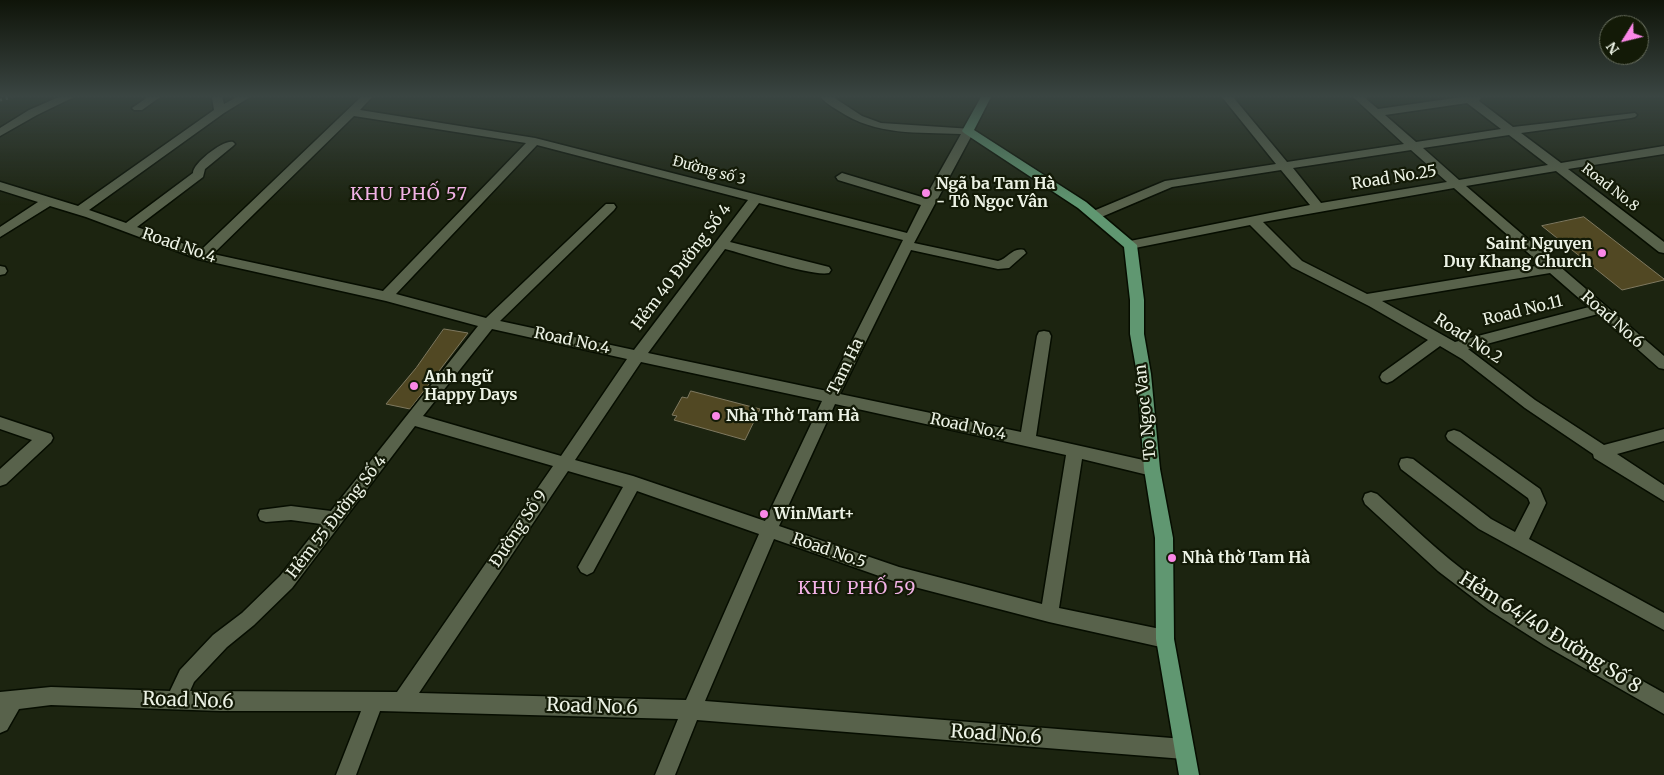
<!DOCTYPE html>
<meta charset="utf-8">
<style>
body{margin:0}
#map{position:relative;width:1664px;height:775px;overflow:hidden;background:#1c2410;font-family:Merriweather,serif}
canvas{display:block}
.north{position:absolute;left:1599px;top:15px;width:50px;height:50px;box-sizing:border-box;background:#131a07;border:1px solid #6a7060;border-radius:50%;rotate:234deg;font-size:14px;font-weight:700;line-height:20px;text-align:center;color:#ecf2e5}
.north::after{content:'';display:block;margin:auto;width:18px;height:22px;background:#fa87e7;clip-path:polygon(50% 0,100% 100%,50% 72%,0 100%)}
</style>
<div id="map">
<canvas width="1664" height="775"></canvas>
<div class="north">N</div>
</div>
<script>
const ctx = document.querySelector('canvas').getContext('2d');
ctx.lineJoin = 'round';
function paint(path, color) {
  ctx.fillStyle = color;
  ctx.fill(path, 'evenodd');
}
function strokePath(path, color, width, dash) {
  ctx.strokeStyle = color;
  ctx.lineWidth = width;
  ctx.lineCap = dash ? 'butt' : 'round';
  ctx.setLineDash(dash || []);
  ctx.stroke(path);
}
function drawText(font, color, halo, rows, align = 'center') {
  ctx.font = font + ' Merriweather,serif';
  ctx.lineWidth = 4.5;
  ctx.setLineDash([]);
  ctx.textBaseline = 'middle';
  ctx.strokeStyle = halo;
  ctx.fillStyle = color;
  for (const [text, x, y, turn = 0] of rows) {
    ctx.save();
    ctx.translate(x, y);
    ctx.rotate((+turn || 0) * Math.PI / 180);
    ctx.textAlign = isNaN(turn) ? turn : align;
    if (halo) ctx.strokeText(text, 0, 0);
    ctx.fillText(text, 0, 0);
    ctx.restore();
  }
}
const building = new Path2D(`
 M 1584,217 L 1664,279 L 1664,280 L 1622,290 L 1542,226 Z
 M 444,329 L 468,333 L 410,409 L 386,404 L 416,368 Z
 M 691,391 L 760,409 L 745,440 L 674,420 L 677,416 L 672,415 L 682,397 L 687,398 Z`);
const minor = new Path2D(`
 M 59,97 L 74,97 L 37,115 L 0,136 L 0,128 L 29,110 Z
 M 148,97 L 160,97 L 142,110 L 134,110 L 132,108 Z
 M 212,97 L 222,97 L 224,104 L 237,97 L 250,97 L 224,113 L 89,210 L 126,223 L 193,173 C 193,163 224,139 233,142 L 235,144 L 233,146 L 205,169 L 203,177 L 137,227 L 201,250 L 361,97 L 372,97 L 360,110 L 535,138 L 907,233 L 921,205 L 838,180 L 836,177 L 842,173 L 925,198 L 961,134 C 918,132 876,136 839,111 C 833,107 825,103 821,97 L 833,97 L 862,116 L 881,123 L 972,129 L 974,131 L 914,243 L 998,261 C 1008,259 1012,247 1024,250 L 1026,253 L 1009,268 L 998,269 L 911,250 L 840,394 L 1021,432 L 1037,336 L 1039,332 L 1044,331 L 1049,332 L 1051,336 L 1036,436 L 1152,462 L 1158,464 L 1160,469 L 1158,474 L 1152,476 L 1082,459 L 1059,608 L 1165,630 L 1172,633 L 1174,639 L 1172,645 L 1165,648 L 1049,622 L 899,583 L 774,539 L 705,701 L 1184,739 L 1191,742 L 1194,749 L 1191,756 L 1184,759 L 697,720 L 675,775 L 655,775 L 678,719 L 380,711 L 356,775 L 336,775 L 361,711 L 221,711 L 51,705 L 19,709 L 7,730 L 0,733 L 0,692 L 51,687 L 170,691 L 180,670 L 213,635 L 242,613 L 280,576 L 321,524 L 291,520 L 266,522 L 260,520 L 258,515 L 260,510 L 291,506 L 331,511 L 478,326 L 386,301 L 198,259 L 86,217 L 50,206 L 0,237 L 0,227 L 38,202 L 0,190 L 0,182 L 78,206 L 214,110 ZM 354,116 L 526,143 L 383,291 L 213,254 ZM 537,145 L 748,200 L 634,350 L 500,321 L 614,210 L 616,207 L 614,204 L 606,204 L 486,318 L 396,294 ZM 759,203 L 903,240 L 827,391 L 648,353 L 725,249 C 745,254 813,277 829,273 L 831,270 L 829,267 L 730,242 ZM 492,329 L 627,359 L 561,456 L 423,416 ZM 641,362 L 822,401 L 765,521 L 633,476 L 575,460 ZM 835,404 L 1066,455 L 1042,604 L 899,567 L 779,526 ZM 415,426 L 553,466 L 397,692 L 190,691 L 194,682 L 227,647 L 254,625 L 292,588 ZM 568,471 L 623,487 L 578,567 L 581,572 L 587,575 L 593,572 L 637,491 L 759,534 L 686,700 L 419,693 Z
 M 1222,97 L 1233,97 L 1287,162 L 1404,144 L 1353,97 L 1364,97 L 1378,109 L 1462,97 L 1481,97 L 1479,101 L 1513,127 L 1635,113 L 1637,115 L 1635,117 L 1631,118 L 1521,133 L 1561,163 L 1664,146 L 1664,154 L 1568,169 L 1664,242 L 1664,253 L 1659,252 L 1556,171 L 1466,186 L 1664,356 L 1664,369 L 1659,368 L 1598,314 L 1468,349 L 1535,400 L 1604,445 L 1664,429 L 1664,441 L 1617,454 L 1664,485 L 1664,501 L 1594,458 L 1593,454 L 1525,408 L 1462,359 L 1440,346 L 1392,381 L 1387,383 L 1382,381 L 1380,377 L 1382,373 L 1428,340 L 1369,306 L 1292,267 L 1250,225 L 1130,249 L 1123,245 L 1130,241 L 1310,205 L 1281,170 L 1172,187 L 1099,218 L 1091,218 L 1089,215 L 1091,212 L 1165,181 L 1276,164 ZM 1467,103 L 1501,129 L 1416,142 L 1385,115 ZM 1509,135 L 1548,165 L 1459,180 L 1423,148 ZM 1411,150 L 1447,182 L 1321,203 L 1293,168 ZM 1454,188 L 1542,265 L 1367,294 L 1302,261 L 1263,222 ZM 1550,273 L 1589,307 L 1455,342 L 1382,301 Z
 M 0,266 L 5,267 L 7,271 L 5,274 L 0,275 Z
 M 0,417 L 51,434 L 53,438 L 51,442 L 6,484 L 0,486 L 0,469 L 32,440 L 0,429 Z
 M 1454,430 L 1460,432 L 1540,489 L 1546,503 L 1529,539 L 1664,613 L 1664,630 L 1479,529 L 1401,469 L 1399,464 L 1401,459 L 1407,458 L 1413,459 L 1491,519 L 1515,532 L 1530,503 L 1528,498 L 1448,440 L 1446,436 L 1448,432 Z
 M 1371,492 L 1377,494 C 1409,523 1440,554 1475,579 C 1534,623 1600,657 1664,693 L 1664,714 L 1544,645 L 1489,610 L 1438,571 L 1365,504 L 1363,499 L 1365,494 Z`);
const major = new Path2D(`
 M 981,97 L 991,97 L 974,130 L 1086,202 L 1137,245 L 1144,300 L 1144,334 L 1151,374 L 1160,469 L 1173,538 L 1174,639 L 1199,775 L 1179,775 L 1156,639 L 1155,538 L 1144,469 L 1137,374 L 1130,334 L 1130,300 L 1124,247 L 1078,208 L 964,133 L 962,131 Z`);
const rail = new Path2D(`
 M 0,100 L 12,97`);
const markers = [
 [926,193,5,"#fa87e7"],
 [1602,253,5,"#fa87e7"],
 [414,386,5,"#fa87e7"],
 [716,416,5,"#fa87e7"],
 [764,514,5,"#fa87e7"],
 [1172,558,5,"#fa87e7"]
];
const farStreetnames = [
 ["Đường số 3",709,171,15],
 ["Road No.8",1610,188,38]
];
const streetNames = [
 ["Road No.25",1394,178,-9],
 ["Road No.4",179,246,19],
 ["Hẻm 40 Đường Số 4",682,267,-53],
 ["Road No.11",1523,311,-14],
 ["Road No.6",1612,320,41],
 ["Road No.2",1468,339,33],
 ["Road No.4",572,341,12],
 ["Tam Ha",846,367,-64],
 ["To Ngoc Van",1146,412,-96],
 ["Road No.4",968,427,12],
 ["Hẻm 55 Đường Số 4",337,517,-52],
 ["Đường Số 9",519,529,-56],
 ["Road No.5",829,551,19]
];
const poiNames = [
 ["Ngã ba Tam Hà",936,184],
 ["- Tô Ngọc Vân",936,202],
 ["Saint Nguyen",1592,244,"right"],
 ["Duy Khang Church",1592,262,"right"],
 ["Anh ngữ",424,377],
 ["Happy Days",424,395],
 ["Nhà Thờ Tam Hà",726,416],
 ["WinMart+",774,514],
 ["Nhà thờ Tam Hà",1182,558]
];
const neighbourhoodNames = [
 ["KHU PHỐ 57",409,195],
 ["KHU PHỐ 59",857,589]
];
const nearStreetnames = [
 ["Hẻm 64/40 Đường Số 8",1550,633,32],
 ["Road No.6",188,701,2],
 ["Road No.6",592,707,2],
 ["Road No.6",996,735,4]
];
paint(building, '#514823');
strokePath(building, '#7f7960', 1);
strokePath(minor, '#060d00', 3);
strokePath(major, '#060d00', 3);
paint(minor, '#58624b');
paint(major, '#609771');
strokePath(rail, '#989f8f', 3, [2, 4]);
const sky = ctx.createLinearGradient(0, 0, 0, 205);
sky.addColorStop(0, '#0f1409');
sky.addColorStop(0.47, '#3a4542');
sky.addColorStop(1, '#3a454200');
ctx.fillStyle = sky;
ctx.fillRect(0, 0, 1664, 205);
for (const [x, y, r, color] of markers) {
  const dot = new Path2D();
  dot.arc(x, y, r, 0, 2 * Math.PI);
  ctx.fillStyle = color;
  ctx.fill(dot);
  strokePath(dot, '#131a07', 2);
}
drawText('14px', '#ecf2e5', '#131a07', farStreetnames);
drawText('16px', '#ecf2e5', '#131a07', streetNames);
drawText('bold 16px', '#ecf2e5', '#131a07', poiNames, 'left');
ctx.letterSpacing = '1px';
drawText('18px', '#f2b2e6', '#131a07', neighbourhoodNames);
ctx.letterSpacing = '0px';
drawText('19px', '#ecf2e5', '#131a07', nearStreetnames);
</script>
